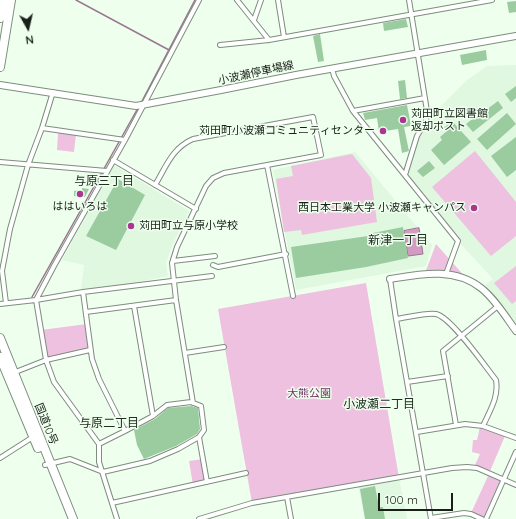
<!DOCTYPE html>
<meta charset="utf-8">
<style>
body{margin:0}
#map{position:relative;width:516px;height:519px;overflow:hidden;background:#efe;font-family:Quicksand,sans-serif}
canvas{display:block}
.north{position:absolute;left:8px;top:8px;width:40px;height:40px;-webkit-text-stroke:3px #efe;paint-order:stroke;rotate:172deg;font-size:11px;font-weight:700;line-height:16px;text-align:center;color:#191f19}
.north::after{content:'';display:block;margin:auto;width:14px;height:18px;background:#191f19;clip-path:polygon(50% 0,100% 100%,50% 72%,0 100%)}
.scale{position:absolute;left:378px;top:493px;width:75px;height:18px;box-sizing:border-box;border:2px solid #191f19;border-top:0;padding-left:5px;font-size:12px;line-height:14px;white-space:nowrap;color:#191f19;-webkit-text-stroke:3px #efe;paint-order:stroke}
</style>
<div id="map">
<canvas width="516" height="519"></canvas>
<div class="north">N</div>
<div class="scale">100 m</div>
</div>
<script>
const ctx = document.querySelector('canvas').getContext('2d');
ctx.lineJoin = 'round';
function paint(path, color) {
  ctx.fillStyle = color;
  ctx.fill(path, 'evenodd');
}
function strokePath(path, color, width, dash) {
  ctx.strokeStyle = color;
  ctx.lineWidth = width;
  ctx.lineCap = dash ? 'butt' : 'round';
  ctx.setLineDash(dash || []);
  ctx.stroke(path);
}
function drawText(font, color, halo, rows, align = 'center') {
  ctx.font = font + ' Quicksand,"Noto Sans JP",sans-serif';
  ctx.lineWidth = 3;
  ctx.setLineDash([]);
  ctx.textBaseline = 'middle';
  ctx.strokeStyle = halo;
  ctx.fillStyle = color;
  for (const [text, x, y, turn = 0] of rows) {
    ctx.save();
    ctx.translate(x, y);
    ctx.rotate((+turn || 0) * Math.PI / 180);
    ctx.textAlign = isNaN(turn) ? turn : align;
    if (halo) ctx.strokeText(text, 0, 0);
    ctx.fillText(text, 0, 0);
    ctx.restore();
  }
}
const built = new Path2D(`
 M 516,65 L 516,326 L 481,288 L 493,279 L 458,241 L 405,175 L 410,156 L 426,121 L 427,111 L 439,108 L 467,80 L 487,66 Z
 M 355,152 L 432,245 L 426,266 L 296,290 L 273,170 Z
 M 114,165 L 189,211 L 172,246 L 166,263 L 168,276 L 128,284 L 81,290 L 84,265 L 62,260 Z
 M 399,478 L 407,519 L 365,519 L 358,485 Z`);
const green = new Path2D(`
 M 58,133 L 76,134 L 74,152 L 57,150 Z
 M 475,151 L 516,202 L 516,236 L 491,256 L 432,187 Z
 M 352,154 L 371,178 L 377,222 L 302,235 L 301,230 L 284,232 L 276,179 L 293,176 L 291,166 Z
 M 436,244 L 467,279 L 425,273 Z
 M 516,266 L 516,301 L 512,304 L 494,283 Z
 M 366,283 L 399,478 L 252,503 L 218,309 Z
 M 87,324 L 90,350 L 46,360 L 41,330 Z
 M 480,427 L 505,436 L 490,471 L 475,465 L 480,454 L 472,452 L 473,440 L 477,440 Z
 M 203,459 L 207,482 L 193,485 L 189,461 Z
 M 488,476 L 500,481 L 484,516 L 482,517 L 471,513 Z`);
const water = new Path2D(`
 M 419,228 L 423,254 L 408,256 L 404,231 Z`);
const stream = new Path2D(`
 M 76,0 L 169,50
 M 141,103 L 195,0
 M 32,297 L 138,108`);
const building = new Path2D(`
 M 516,1 L 516,12 L 509,13 L 507,2 Z
 M 406,19 L 408,27 L 384,31 L 383,23 Z
 M 320,34 L 324,61 L 318,62 L 313,36 Z
 M 486,50 L 487,60 L 462,65 L 460,55 Z
 M 405,80 L 407,98 L 400,99 L 398,81 Z
 M 516,86 L 516,98 L 511,102 L 505,94 Z
 M 498,101 L 503,108 L 473,132 L 466,124 L 475,117 L 474,115 L 479,111 L 482,113 Z
 M 407,105 L 411,126 L 404,127 L 409,151 L 402,153 L 398,129 L 379,132 L 377,118 L 365,120 L 363,113 Z
 M 507,113 L 516,124 L 487,150 L 477,139 Z
 M 452,121 L 471,142 L 444,165 L 431,150 L 442,140 L 440,137 L 447,131 L 444,128 Z
 M 516,137 L 516,170 L 507,177 L 491,156 Z
 M 429,161 L 435,168 L 423,177 L 417,171 Z
 M 118,179 L 145,195 L 116,250 L 86,236 Z
 M 82,188 L 89,189 L 85,197 L 74,196 L 74,191 L 82,190 Z
 M 403,227 L 408,258 L 366,267 L 296,278 L 291,247 L 368,236 L 368,234 Z
 M 191,406 L 198,408 L 200,429 L 197,434 L 176,446 L 144,459 L 137,445 L 134,430 L 155,419 L 168,408 Z
 M 375,486 L 379,507 L 383,507 L 385,519 L 365,519 L 360,489 Z`);
const street = new Path2D(`
 M 237,0 L 269,40
 M 278,0 L 284,37
 M 254,20 L 261,0
 M 220,45 L 269,40 L 492,0
 M 332,68 L 334,76 L 353,111 L 458,241 L 446,274
 M 353,111 L 425,98
 M 42,128 L 125,140
 M 113,160 L 196,209
 M 0,162 L 107,171
 M 267,165 L 293,296
 M 405,175 L 417,136 L 426,121 L 427,111 L 409,0
 M 155,185 C 166,167 172,148 193,139 L 313,117 L 321,155 L 224,173 L 213,178 L 206,186 L 177,247 L 172,263 L 176,300 L 193,403
 M 173,261 L 215,256
 M 213,265 L 218,267 L 286,254
 M 390,279 L 396,319 L 431,519
 M 83,292 L 92,359 L 99,379 L 125,431 L 99,444
 M 6,303 L 2,271 L 10,229 L 28,165 L 42,128 L 53,92
 M 0,304 L 36,300 L 83,292 L 212,276
 M 134,306 L 153,416
 M 86,312 L 176,300
 M 396,319 C 406,318 427,312 436,314 C 451,317 485,366 496,380 C 499,397 490,410 483,426
 M 185,353 L 224,347
 M 13,373 L 46,360 L 90,350
 M 407,382 L 448,376
 M 456,425 L 443,351 L 498,306
 M 125,431 L 153,416 L 167,405 L 191,402 L 201,406 L 204,430 L 199,437 L 207,482
 M 417,432 L 465,424 L 483,426 L 516,438
 M 0,458 L 33,437
 M 45,465 L 70,459 L 103,472 L 150,461 L 178,449 L 199,437
 M 287,497 L 291,519
 M 112,503 L 246,473
 M 431,518 L 464,513 L 471,514 L 482,519
 M 117,519 L 99,462 L 99,444 L 54,382 L 46,360 L 36,300 L 54,266 L 125,140 L 199,0
 M 199,519 L 252,503 L 452,468 L 467,467 L 477,468 L 516,485
 M 486,519 L 516,452`);
const secondary = new Path2D(`
 M 0,85 L 136,106 L 221,90 L 296,75 L 516,36
 M 390,279 C 421,274 454,267 481,288 C 495,299 506,317 516,331`);
const highway = new Path2D(`
 M 0,18 L 3,0
 M 0,67 L 11,0
 M 0,338 L 73,519
 M 0,357 L 38,448`);
const markers = [
 [403,120,4,"#a93690"],
 [383,131,4,"#a93690"],
 [80,194,4,"#a93690"],
 [474,208,4,"#a93690"],
 [131,226,4,"#a93690"]
];
const streetNames = [
 ["小波瀬停車場線",256,73,-12],
 ["国道10号",46,424,68]
];
const poiNames = [
 ["苅田町立図書館",411,114],
 ["返却ポスト",411,127],
 ["苅田町小波瀬コミュニティセンター",375,131,"right"],
 ["ははいろは",80,207,"center"],
 ["西日本工業大学 小波瀬キャンパス",466,208,"right"],
 ["苅田町立与原小学校",139,226]
];
const parkNames = [
 ["大熊公園",309,394]
];
const neighbourhoodNames = [
 ["与原三丁目",104,181],
 ["新津一丁目",398,240],
 ["小波瀬二丁目",379,404],
 ["与原二丁目",109,423]
];
paint(built, '#e0f7e0');
paint(green, '#eec1e0');
paint(water, '#d29cc2');
strokePath(water, '#9a768f', 1);
strokePath(stream, '#9a768f', 1.5);
paint(building, '#9bcc9f');
strokePath(street, '#7d8d7e', 6);
strokePath(secondary, '#7d8d7e', 8);
strokePath(highway, '#7d8d7e', 10);
strokePath(street, '#fff', 4);
strokePath(secondary, '#fff', 6);
strokePath(highway, '#fff', 8);
for (const [x, y, r, color] of markers) {
  const dot = new Path2D();
  dot.arc(x, y, r, 0, 2 * Math.PI);
  ctx.fillStyle = color;
  ctx.fill(dot);
  strokePath(dot, '#efe', 1.5);
}
drawText('11px', '#191f19', '#efe', streetNames);
drawText('11px', '#191f19', '#efe', poiNames, 'left');
drawText('11px', '#743365', '#efe', parkNames);
drawText('12px', '#212e22', '#efe', neighbourhoodNames);
</script>
